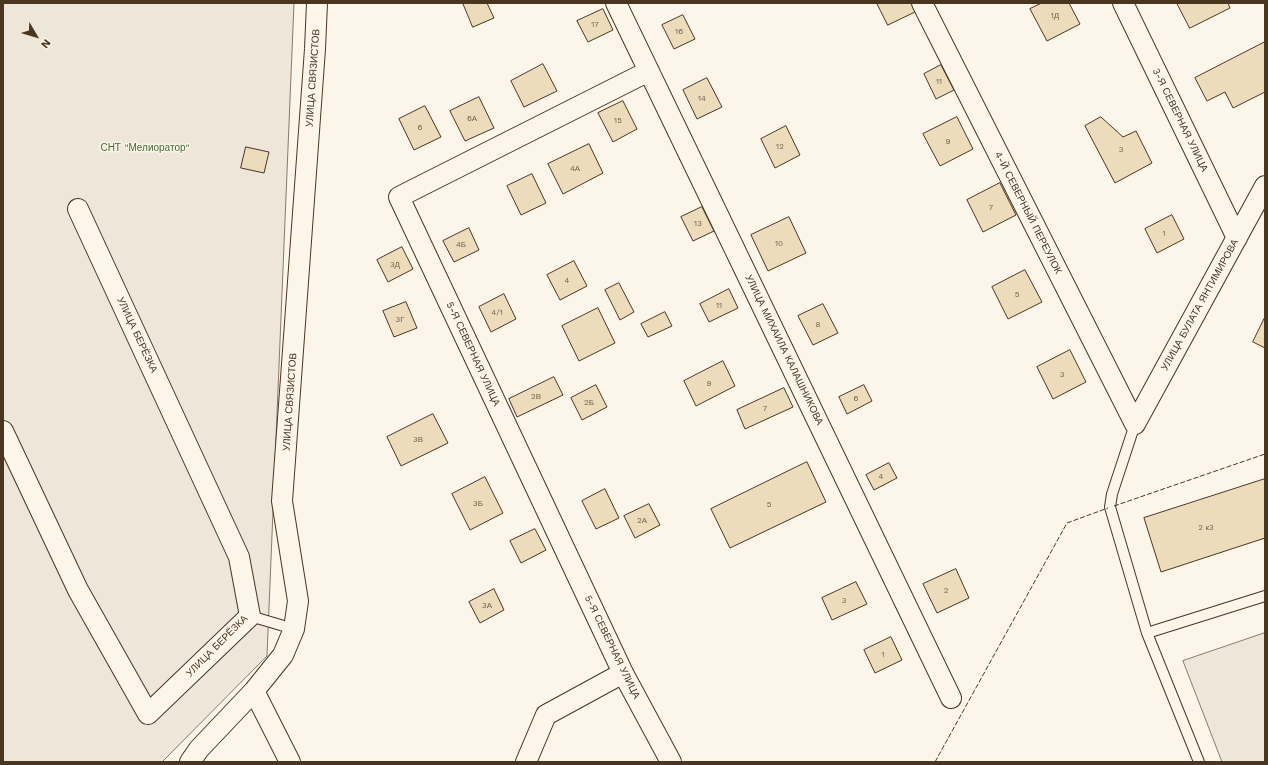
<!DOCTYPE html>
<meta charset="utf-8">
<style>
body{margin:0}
#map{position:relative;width:1268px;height:765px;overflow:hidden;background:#fbf6e9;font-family:"Work Sans",sans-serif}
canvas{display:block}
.frame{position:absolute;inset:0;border:4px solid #4a3520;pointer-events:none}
.north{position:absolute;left:16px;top:16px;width:40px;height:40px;-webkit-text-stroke:3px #fbf6e9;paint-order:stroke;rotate:128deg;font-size:11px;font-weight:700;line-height:16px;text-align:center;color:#4a3520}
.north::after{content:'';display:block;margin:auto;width:14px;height:18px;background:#4a3520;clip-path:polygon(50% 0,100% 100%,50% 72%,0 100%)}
</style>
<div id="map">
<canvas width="1268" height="765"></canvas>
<div class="frame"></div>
<div class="north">N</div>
</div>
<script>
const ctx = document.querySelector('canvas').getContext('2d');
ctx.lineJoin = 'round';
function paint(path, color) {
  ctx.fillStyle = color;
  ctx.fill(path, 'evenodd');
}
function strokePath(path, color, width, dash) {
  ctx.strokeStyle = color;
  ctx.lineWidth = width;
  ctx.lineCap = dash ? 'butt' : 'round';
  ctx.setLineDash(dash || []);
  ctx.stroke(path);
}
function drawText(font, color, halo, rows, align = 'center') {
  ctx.font = font + ' "Work Sans",sans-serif';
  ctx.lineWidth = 3;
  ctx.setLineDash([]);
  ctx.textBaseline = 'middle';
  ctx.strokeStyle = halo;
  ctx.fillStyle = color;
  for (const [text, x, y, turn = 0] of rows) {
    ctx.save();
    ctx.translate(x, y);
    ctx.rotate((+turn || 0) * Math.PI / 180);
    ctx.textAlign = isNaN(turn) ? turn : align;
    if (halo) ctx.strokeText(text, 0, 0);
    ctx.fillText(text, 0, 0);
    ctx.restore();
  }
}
const green = new Path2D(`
 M 3,3 L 294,3 L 267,656 L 162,762 L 3,762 Z
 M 1265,633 L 1265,762 L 1222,762 L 1183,661 Z`);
const building = new Path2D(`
 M 463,3 L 487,3 L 494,18 L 473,27 Z
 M 877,3 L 913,3 L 917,11 L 888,25 Z
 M 1042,3 L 1069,3 L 1080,24 L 1047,41 L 1030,9 Z
 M 1177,3 L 1228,3 L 1230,8 L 1190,28 Z
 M 603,9 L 613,30 L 588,42 L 577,21 Z
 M 683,15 L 695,39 L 674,49 L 662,25 Z
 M 1265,42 L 1265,92 L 1233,108 L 1225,92 L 1207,101 L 1195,78 Z
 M 543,64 L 557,91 L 524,107 L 511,81 Z
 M 941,65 L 954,90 L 936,99 L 924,74 Z
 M 707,78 L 722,107 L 697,119 L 683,90 Z
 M 479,97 L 494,128 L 465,141 L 450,111 Z
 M 623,101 L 637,129 L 613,142 L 598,113 Z
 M 425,106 L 441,137 L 414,150 L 399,119 Z
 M 957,117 L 973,149 L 940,166 L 923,134 Z
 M 1101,117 L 1123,137 L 1136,131 L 1152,163 L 1115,183 L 1085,126 Z
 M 786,126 L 800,155 L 775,168 L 761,139 Z
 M 589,144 L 603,173 L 563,194 L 548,164 Z
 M 246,147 L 269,152 L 264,173 L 241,168 Z
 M 532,174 L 546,203 L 521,215 L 507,186 Z
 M 1000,183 L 1016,215 L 983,232 L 967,200 Z
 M 702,207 L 714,231 L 693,241 L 681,217 Z
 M 1172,215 L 1184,239 L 1157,253 L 1145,229 Z
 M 789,217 L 806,253 L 768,271 L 751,235 Z
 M 469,228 L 479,250 L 454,262 L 443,241 Z
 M 402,247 L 413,269 L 388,282 L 377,260 Z
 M 574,261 L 587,286 L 560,300 L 547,275 Z
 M 1025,270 L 1042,302 L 1008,319 L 992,287 Z
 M 619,283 L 634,312 L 620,320 L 605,290 Z
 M 729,289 L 738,308 L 709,322 L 700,304 Z
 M 504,294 L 516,319 L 491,332 L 479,307 Z
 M 406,302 L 417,328 L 394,337 L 383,311 Z
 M 823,304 L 838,333 L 813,345 L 798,316 Z
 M 598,308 L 615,343 L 579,361 L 562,326 Z
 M 665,312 L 672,326 L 648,337 L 641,324 Z
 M 1265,317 L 1265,348 L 1253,342 Z
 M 1070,350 L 1086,382 L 1053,399 L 1037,367 Z
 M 723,361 L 735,386 L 696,406 L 684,381 Z
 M 554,377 L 563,395 L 517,417 L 509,399 Z
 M 596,385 L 607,407 L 582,420 L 571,398 Z
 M 864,385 L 872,401 L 847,414 L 839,397 Z
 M 784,388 L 793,407 L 745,429 L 737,410 Z
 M 433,414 L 448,443 L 401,466 L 387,437 Z
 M 807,462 L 826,502 L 730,548 L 711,509 Z
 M 889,463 L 897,478 L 874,490 L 866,475 Z
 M 485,477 L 503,513 L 470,530 L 452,494 Z
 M 1265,479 L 1265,538 L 1161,572 L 1144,518 Z
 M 605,489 L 619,518 L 596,529 L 582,501 Z
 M 649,504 L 660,525 L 635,538 L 624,516 Z
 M 535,529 L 546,550 L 521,563 L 510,541 Z
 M 956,569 L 969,598 L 937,613 L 923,584 Z
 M 856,582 L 867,604 L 832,620 L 822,598 Z
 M 494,589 L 504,610 L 480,623 L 469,602 Z
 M 891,637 L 902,660 L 875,673 L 864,650 Z`);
const lane = new Path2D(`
 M 1135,424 L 1112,494 L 1110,507 L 1147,633 L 1265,596
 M 250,616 L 294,629
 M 1147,633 L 1199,762`);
const street = new Path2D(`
 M 616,3 L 951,698
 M 922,3 L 1135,424
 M 1123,3 L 1237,238
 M 649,71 L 399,197 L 623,673 L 671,762
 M 1135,424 L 1265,186
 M 3,431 L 78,590 L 148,714 L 250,616 L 239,557 L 78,209
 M 254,691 L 290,762
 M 190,762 L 199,749 L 254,691 L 283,655 L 294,629 L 298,601 L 282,501 L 315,49 L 317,3
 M 526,762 L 546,715 L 623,673`);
const fence = new Path2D(`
 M 1114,506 L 1265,454
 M 935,762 L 1067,523 L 1108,508`);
const numberNames = [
 ["1Д",1055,16],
 ["17",595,25],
 ["16",679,32],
 ["11",939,82],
 ["14",702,99],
 ["6А",472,119],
 ["15",618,121],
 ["6",420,128],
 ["9",948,142],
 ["12",780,147],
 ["3",1121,150],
 ["4А",575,169],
 ["7",991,208],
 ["13",698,224],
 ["1",1164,234],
 ["10",779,244],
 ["4Б",461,245],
 ["3Д",395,265],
 ["4",567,281],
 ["5",1017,295],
 ["11",719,306],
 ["4/1",497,313],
 ["3Г",400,320],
 ["8",818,325],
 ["3",1062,375],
 ["9",709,384],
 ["2В",536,397],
 ["6",856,399],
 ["2Б",589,403],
 ["7",765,409],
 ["3В",418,440],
 ["4",881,477],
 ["3Б",478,504],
 ["5",769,505],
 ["2А",642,521],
 ["2 к3",1206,528],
 ["2",946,591],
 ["3",844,601],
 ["3А",487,606],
 ["1",883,655]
];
const streetNames = [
 ["УЛИЦА СВЯЗИСТОВ",313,78,-86],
 ["3-Я СЕВЕРНАЯ УЛИЦА",1180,120,64],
 ["4-Й СЕВЕРНЫЙ ПЕРЕУЛОК",1028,213,63],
 ["УЛИЦА БУЛАТА ЯНТИМИРОВА",1200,305,-61],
 ["УЛИЦА БЕРЁЗКА",137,335,65],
 ["УЛИЦА МИХАИЛА КАЛАШНИКОВА",784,350,64],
 ["5-Я СЕВЕРНАЯ УЛИЦА",473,354,65],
 ["УЛИЦА СВЯЗИСТОВ",290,402,-86],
 ["УЛИЦА БЕРЁЗКА",217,646,-45],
 ["5-Я СЕВЕРНАЯ УЛИЦА",612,647,64]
];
const parkNames = [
 ["СНТ \"Мелиоратор\"",145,148]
];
paint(green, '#ede6d9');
strokePath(green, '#887966', 1);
paint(building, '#ecdcbc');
strokePath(building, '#4a3520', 1);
strokePath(lane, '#4a3520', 12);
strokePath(street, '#4a3520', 22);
strokePath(lane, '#fbf6e9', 10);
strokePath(street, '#fbf6e9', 20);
strokePath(fence, '#4a3520', 1, [5, 2]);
drawText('8px', '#725f47', null, numberNames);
drawText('10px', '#4a3520', '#fbf6e9', streetNames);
drawText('10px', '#436837', '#fbf6e9', parkNames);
</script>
